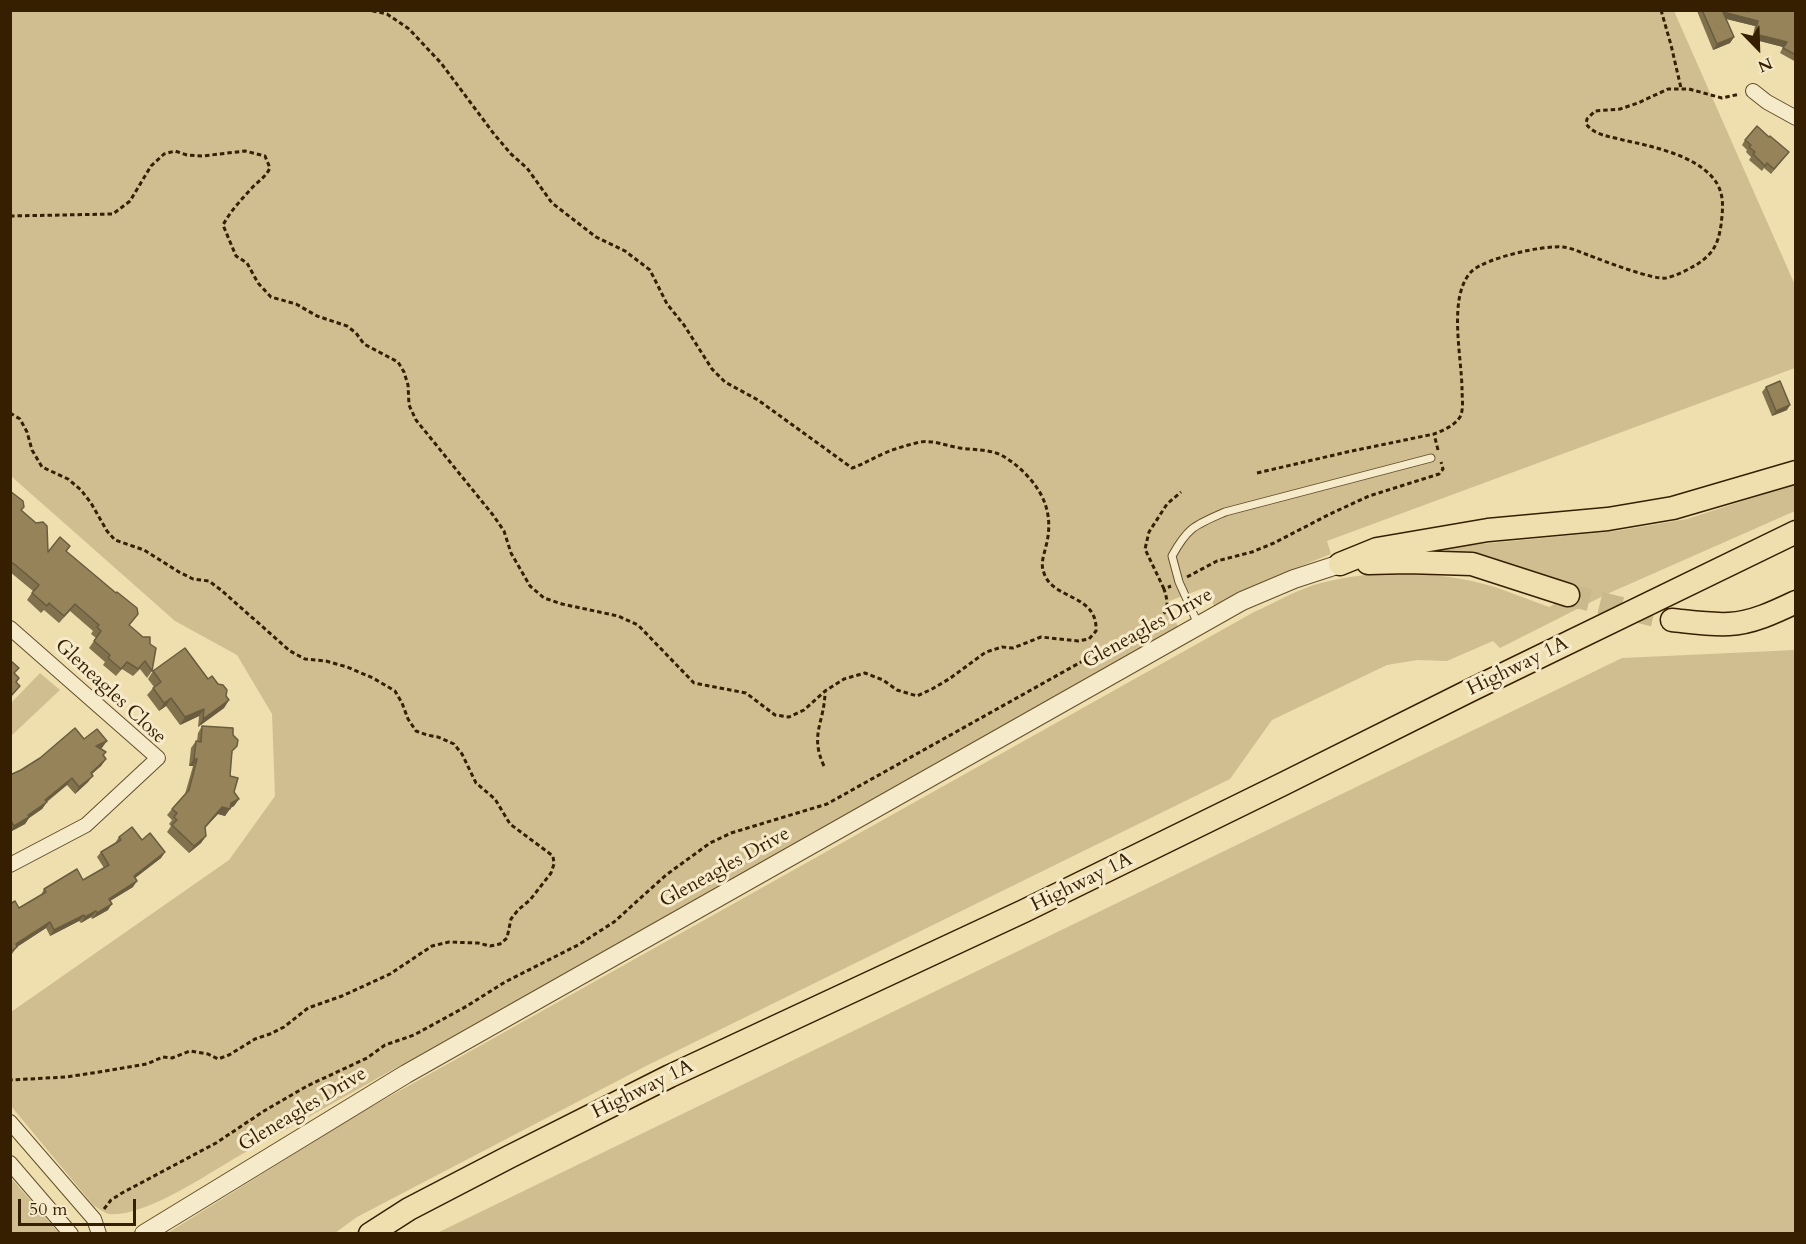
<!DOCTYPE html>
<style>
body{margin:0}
#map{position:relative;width:1806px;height:1244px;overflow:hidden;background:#efdfae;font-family:Cardo,serif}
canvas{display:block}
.frame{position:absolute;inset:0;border:12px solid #361f00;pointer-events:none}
.north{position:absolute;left:1728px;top:18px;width:60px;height:60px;-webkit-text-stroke:4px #f5eaca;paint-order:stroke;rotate:157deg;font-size:16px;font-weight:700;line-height:24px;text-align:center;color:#361f00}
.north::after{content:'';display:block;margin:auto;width:21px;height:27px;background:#361f00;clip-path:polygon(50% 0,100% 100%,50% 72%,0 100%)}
.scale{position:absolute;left:18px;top:1199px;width:118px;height:27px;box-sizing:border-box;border:3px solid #361f00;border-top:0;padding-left:8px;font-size:18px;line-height:21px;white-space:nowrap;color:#361f00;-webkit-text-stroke:4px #f5eaca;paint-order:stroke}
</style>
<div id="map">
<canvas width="1806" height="1244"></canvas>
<div class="frame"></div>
<div class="north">N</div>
<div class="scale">50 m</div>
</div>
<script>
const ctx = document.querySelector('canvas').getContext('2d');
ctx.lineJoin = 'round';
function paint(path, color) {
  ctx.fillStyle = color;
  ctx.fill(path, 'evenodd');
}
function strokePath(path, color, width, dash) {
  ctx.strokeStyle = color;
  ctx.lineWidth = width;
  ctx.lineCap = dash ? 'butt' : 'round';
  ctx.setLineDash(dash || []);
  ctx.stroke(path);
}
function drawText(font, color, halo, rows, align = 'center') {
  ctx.font = font + ' Cardo,serif';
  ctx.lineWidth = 6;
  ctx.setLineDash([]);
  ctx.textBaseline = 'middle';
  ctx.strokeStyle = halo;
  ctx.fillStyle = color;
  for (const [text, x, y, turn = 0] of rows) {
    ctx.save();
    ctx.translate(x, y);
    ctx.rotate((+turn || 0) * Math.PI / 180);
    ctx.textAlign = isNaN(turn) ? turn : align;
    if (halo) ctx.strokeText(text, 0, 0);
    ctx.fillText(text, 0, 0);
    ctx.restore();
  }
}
const green = new Path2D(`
 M 11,11 L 1674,11 L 1795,285 L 1795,368 L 1327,541 L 1331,554 L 1286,572 L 1216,609 L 1204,588 L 1167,602 L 1179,629 L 237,1157 C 208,1174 143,1218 109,1214 C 104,1213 98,1208 93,1205 L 11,1106 L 11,1012 L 229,860 L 275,796 L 272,714 L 237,655 L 175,621 L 11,476 Z
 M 1795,484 L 1795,511 L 1607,594 L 1500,648 L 1493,641 L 1447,661 L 1417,660 L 1387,665 L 1272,720 L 1230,779 L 646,1066 L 357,1217 L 335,1233 L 166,1234 L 360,1113 L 1254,612 C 1274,603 1300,588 1321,583 C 1378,568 1442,571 1498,588 C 1515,594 1532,601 1549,607 L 1579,591 L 1526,574 L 1408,551 L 1616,531 L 1687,519 Z
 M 1795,650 L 1795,1233 L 437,1233 L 1622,658 Z
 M 40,673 L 60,690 L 11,736 L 11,703 Z
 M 11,1178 L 59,1233 L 11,1233 Z`);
const primaryTunnel = new Path2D(`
 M 1568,595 L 1672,620`);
const path = new Path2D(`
 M 1661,10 L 1671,45 L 1681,88
 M 10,216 L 113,214 L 130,201 L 151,166 L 164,154 L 175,151 L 187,155 L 203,156 L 245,151 L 265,156 L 270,168 C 265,178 257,182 250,190 C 240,201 230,212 223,225 L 236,256 L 247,263 L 258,283 L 271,297 L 296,304 L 317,316 L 347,326 L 356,333 L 364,344 L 398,362 L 404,372 L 408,385 L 409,405 L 416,420 L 493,515 L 504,531 L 511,553 L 530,586 L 544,598 L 562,604 L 618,616 L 638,625 L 694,683 L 746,693 L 775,715 L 789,717 L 804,710 L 825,691 L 844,679 L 865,673 L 883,680 L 897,690 L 917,696 L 932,689 L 949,679 L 986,652 L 1002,647 L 1013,648 L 1041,637 L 1078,641 L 1089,639 L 1096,631 C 1096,626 1096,621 1094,617 C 1086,595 1051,596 1044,573 C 1040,564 1044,555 1046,546 C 1050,531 1050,516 1044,501 C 1037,483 1018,464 1001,455 C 988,449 974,450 960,448 C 946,446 935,440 920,442 C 908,445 896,448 885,453 C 873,458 864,464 852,468 L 758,400 L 725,382 L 712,369 L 684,325 L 667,304 L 650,270 L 625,251 L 596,237 L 552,203 L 527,168 L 511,154 L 494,134 L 441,63 L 409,29 L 387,14 L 369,10
 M 10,413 L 20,419 L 27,432 L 32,450 L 42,467 L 68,479 L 81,490 L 91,503 L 107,531 L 115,540 L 144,550 L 179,572 L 193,579 L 209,581 L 221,590 L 290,651 L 305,659 L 326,661 L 347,667 L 373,678 L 395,691 L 402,703 L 408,719 L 416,731 L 427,735 L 438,737 L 454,744 L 462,754 L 476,783 L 495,799 L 510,824 L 553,856 L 554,864 L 551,873 L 530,900 L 518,910 L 511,919 L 507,938 L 500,944 L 490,946 L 478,943 L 449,942 L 432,946 L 390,974 L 342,996 L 308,1008 L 284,1027 L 270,1034 L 255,1039 L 229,1055 L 218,1059 L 208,1054 L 190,1051 L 172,1058 L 163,1057 L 147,1064 L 99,1072 L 66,1077 L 10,1080
 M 1438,450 L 1434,434 C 1444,430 1454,426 1460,417 C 1464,409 1462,398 1462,390 C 1462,358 1447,295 1472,271 C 1486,258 1543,245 1563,247 C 1571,248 1580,252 1588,255 C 1604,261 1653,280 1666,278 C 1676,276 1687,270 1696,265 C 1713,254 1718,245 1721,225 C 1723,208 1725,192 1713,178 C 1694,155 1651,146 1623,140 C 1609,136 1596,136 1586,124 L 1587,119 L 1595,111 L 1620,109 L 1638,103 L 1668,89 L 1689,89 L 1722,98 L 1740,94
 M 1257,473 L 1347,452 L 1434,434
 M 1187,577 L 1217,561 L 1252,552 L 1274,543 L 1330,514 L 1369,496 L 1439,474 L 1443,469 L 1441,462
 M 1164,589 L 1145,549 L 1149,532 L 1167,504 L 1181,492
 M 824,766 C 809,734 825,722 825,691
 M 104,1209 L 111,1200 L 122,1193 L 216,1143 L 264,1111 L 307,1086 L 367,1058 L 385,1045 L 414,1035 L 467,1006 L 505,982 L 578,945 L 614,922 L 666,875 L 710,843 L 731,833 L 827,804 L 1158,619 C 1170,611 1168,602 1164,589 L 1171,586`);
const service = new Path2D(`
 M 1198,624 L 1179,582 L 1172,556 C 1188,527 1195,525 1225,512 L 1431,458`);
const minor = new Path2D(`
 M 1753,91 L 1767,102 L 1796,118
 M 10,628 L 158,758 L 86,825 L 10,865
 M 10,1122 L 94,1219 L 99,1234
 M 10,1163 L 71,1234`);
const tertiary = new Path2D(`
 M 144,1234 L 406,1074 L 1242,601 L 1294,579 L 1340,564`);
const primary = new Path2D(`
 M 1368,563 L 1408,562 L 1472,564 L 1568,595
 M 1340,564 L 1377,549 L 1488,530 L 1608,519 L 1673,508 L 1796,472
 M 1672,620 C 1691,622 1710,625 1729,624 C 1752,623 1775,612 1796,602
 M 370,1234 L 409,1209 L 509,1157 L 670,1076 L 1024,911 L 1283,784 L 1469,691 L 1796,532`);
const wall = new Path2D(`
 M 1695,10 L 1796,10 L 1796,62 L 1780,53 L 1783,47 L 1752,39 L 1755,26 L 1726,19 L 1734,37 L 1730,43 L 1713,50 L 1697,11 Z
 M 1769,137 L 1789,152 L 1771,174 L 1764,168 L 1762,171 L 1749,160 L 1751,157 L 1746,152 L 1747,150 L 1742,145 L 1745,140 Z
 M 1766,387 L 1787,410 L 1772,416 L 1762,392 Z
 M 10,491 L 48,552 L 66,552 L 129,625 L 152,671 L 147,678 L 140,669 L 133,676 L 122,669 L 116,676 L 103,665 L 105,662 L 89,648 L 96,638 L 91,634 L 93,631 L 70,611 L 59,623 L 44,610 L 41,613 L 27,600 L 33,591 L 10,572 Z
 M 153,671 L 208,679 L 226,696 L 229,700 L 224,708 L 198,727 L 199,716 L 180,725 L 166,706 L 159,711 L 147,695 L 154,687 L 148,679 Z
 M 202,726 L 233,753 L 231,754 L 230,776 L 234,792 L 239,799 L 234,806 L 230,808 L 225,816 L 218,814 L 205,828 L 206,836 L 201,843 L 189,853 L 167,832 L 171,826 L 169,824 L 172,820 L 167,815 L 172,809 L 185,794 L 193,766 L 189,766 L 191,748 L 196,741 L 197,741 L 198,733 Z
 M 84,739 L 102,748 L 101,749 L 106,759 L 101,766 L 92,774 L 88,782 L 75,794 L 67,785 L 47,802 L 42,809 L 29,818 L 25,824 L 10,832 L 10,775 Z
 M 119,837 L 142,840 L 165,852 L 161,858 L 135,878 L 133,887 L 110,901 L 108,910 L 92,919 L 91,917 L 81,923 L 79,921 L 50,936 L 46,928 L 17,947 L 12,954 L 19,908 L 41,895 L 44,889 L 83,880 L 104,868 L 97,857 L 101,852 L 115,843 Z`);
const shadedWall = new Path2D(`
 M 1723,12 L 1758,21 L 1755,26 L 1719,17 Z
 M 1755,34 L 1787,42 L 1783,47 L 1752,39 Z
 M 1734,37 L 1730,43 L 1713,50 L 1717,44 Z
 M 1790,405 L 1787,410 L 1772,416 L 1776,411 Z
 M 171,698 L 166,706 L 159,711 L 164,703 Z
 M 229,700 L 224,708 L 198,727 L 203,719 Z
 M 204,709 L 199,716 L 180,725 L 185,717 Z
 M 107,741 L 102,748 L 91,753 L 96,746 Z
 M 106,759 L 101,766 L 86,779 L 91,773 Z
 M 194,759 L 197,759 L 193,766 L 189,766 Z
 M 93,776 L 88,782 L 75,794 L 79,787 Z
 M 72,778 L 67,785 L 42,805 L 47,802 L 42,809 L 29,818 L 25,824 L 10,832 L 14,826 Z
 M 239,799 L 234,806 L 229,809 L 230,809 L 225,816 L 218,814 L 200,833 L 205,827 L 222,807 Z
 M 206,836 L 201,843 L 189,853 L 194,846 Z
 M 165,852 L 161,858 L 130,882 L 134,876 Z
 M 137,881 L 133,887 L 105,904 L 109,899 Z
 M 112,904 L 108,910 L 92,919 L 97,913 Z
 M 96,911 L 91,917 L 81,923 L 85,917 Z
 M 84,915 L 79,921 L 50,936 L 54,930 Z
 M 50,922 L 46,928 L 12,950 L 16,944 Z`);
const building = new Path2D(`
 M 1702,10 L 1747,10 L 1748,12 L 1748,10 L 1796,10 L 1796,55 L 1783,48 L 1787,42 L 1755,34 L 1758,21 L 1723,12 L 1734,37 L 1717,44 Z
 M 1757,126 L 1769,137 L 1770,136 L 1789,152 L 1774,169 L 1767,163 L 1765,166 L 1753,154 L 1755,152 L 1749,147 L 1751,145 L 1745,140 Z
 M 1780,381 L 1790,405 L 1776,411 L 1766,387 Z
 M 10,491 L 23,501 L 24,507 L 21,510 L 36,523 L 43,522 L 47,526 L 48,552 L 60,537 L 70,546 L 66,551 L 116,593 L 117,592 L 137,608 L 138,614 L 129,625 L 143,637 L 150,637 L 150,644 L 156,648 L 152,671 L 145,661 L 138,669 L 127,662 L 121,669 L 108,658 L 110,655 L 94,641 L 101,631 L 97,627 L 99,625 L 75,604 L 64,616 L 49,603 L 47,606 L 32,593 L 39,585 L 13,563 L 10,565 Z
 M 185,648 L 208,679 L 212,676 L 218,684 L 223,685 L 227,690 L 226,696 L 229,700 L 203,719 L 204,709 L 185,717 L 171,698 L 164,703 L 153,688 L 161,682 L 153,671 Z
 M 10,660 L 19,668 L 14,673 L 19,678 L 16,682 L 20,686 L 10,697 Z
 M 202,726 L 233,728 L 233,735 L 238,740 L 237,746 L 232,751 L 230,776 L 238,778 L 234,792 L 239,799 L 231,803 L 230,809 L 222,807 L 205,827 L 206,836 L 194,846 L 172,825 L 177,820 L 174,817 L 177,813 L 172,809 L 189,790 L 197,759 L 194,759 L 196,741 L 201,742 Z
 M 75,728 L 84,739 L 97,729 L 107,741 L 96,746 L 106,752 L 103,755 L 106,759 L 91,773 L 93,776 L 79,787 L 72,778 L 45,800 L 47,802 L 28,815 L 29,817 L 14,826 L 10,819 L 10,775 L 21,770 L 40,758 Z
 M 132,827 L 142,840 L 150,833 L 165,852 L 134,876 L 137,881 L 109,899 L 112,904 L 97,913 L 96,911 L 85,917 L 84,915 L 54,930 L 50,922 L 16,944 L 17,947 L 12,951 L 10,958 L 10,904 L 15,901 L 19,908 L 46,892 L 44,889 L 77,869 L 83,880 L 109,865 L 101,852 L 121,840 L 119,837 Z`);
const streetNames = [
 ["Gleneagles Drive",1148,629,-29],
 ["Highway 1A",1518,667,-26],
 ["Gleneagles Close",110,692,43],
 ["Gleneagles Drive",725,868,-29],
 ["Highway 1A",1082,883,-26],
 ["Highway 1A",643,1090,-26],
 ["Gleneagles Drive",303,1110,-31]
];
paint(green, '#d0be90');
strokePath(primaryTunnel, '#cab98b', 22, [22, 11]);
strokePath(service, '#644f2c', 9);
strokePath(minor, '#644f2c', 16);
strokePath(tertiary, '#644f2c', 20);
strokePath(primary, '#361f00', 25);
strokePath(path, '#361f00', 3, [4.5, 3]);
strokePath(service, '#f5eaca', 7);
strokePath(minor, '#f5eaca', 14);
strokePath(tertiary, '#f5eaca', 18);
strokePath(primary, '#efdfae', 22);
paint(wall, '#81714d');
paint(shadedWall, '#695c3f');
paint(building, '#96835a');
strokePath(building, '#695c3f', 1.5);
drawText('20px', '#361f00', '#f5eaca', streetNames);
</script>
